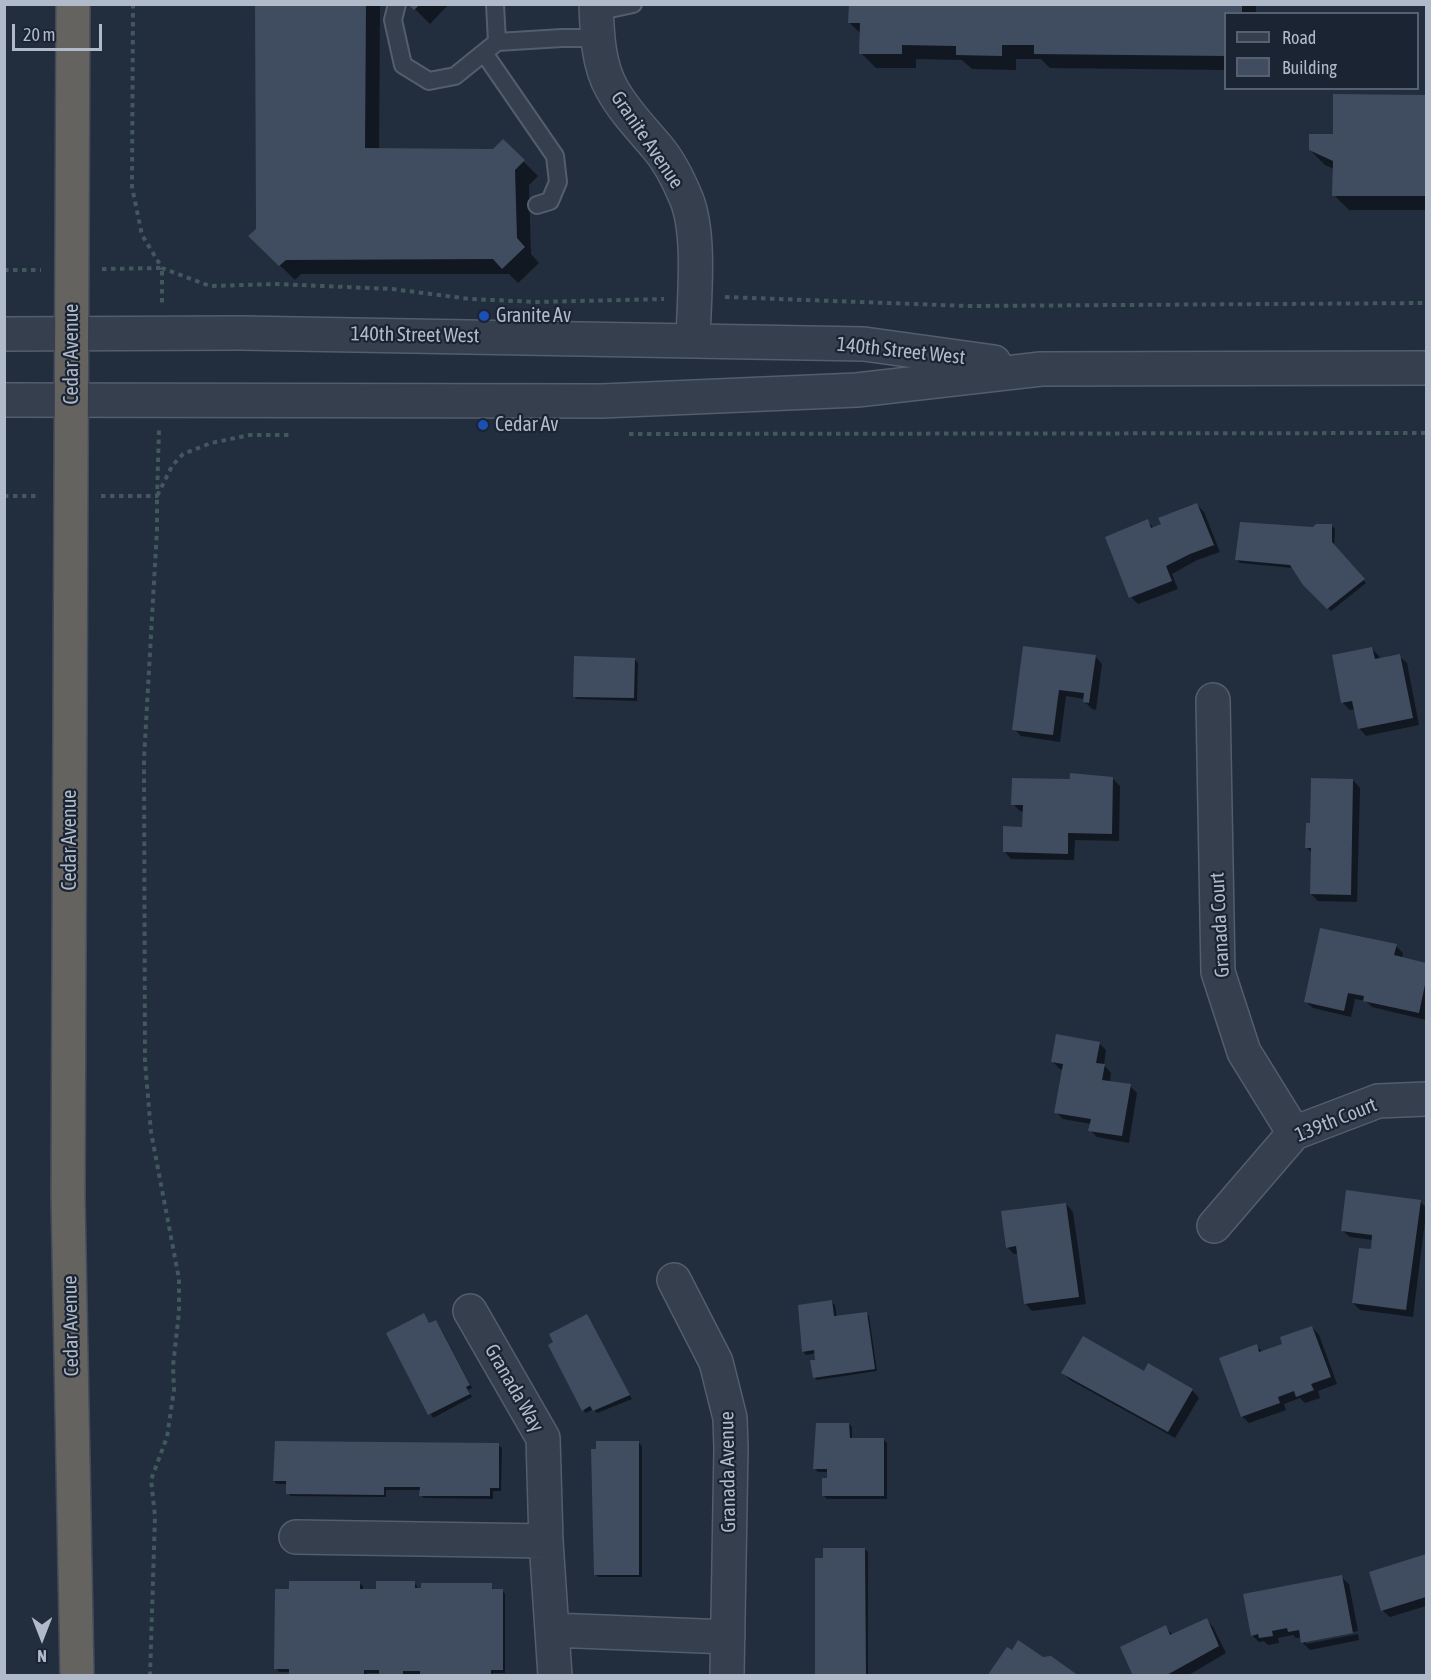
<!DOCTYPE html>
<style>
body{margin:0}
#map{position:relative;width:1431px;height:1680px;overflow:hidden;background:#222d3e;font-family:"Asap Condensed",sans-serif}
canvas{display:block}
.frame{position:absolute;inset:0;border:6px solid #b1bac9;pointer-events:none}
.legend{position:absolute;left:1224px;top:12px;width:195px;height:78px;box-sizing:border-box;background:#1b2433;border:2px solid #57606f;margin:0;padding:8px 10px;list-style:none;font-size:18px;color:#b1bac9}
.legend li{display:flex;align-items:center;gap:12px;height:30px}
.legend b{width:30px;border:2px solid #57606f}
.north{position:absolute;left:12px;top:1608px;width:60px;height:60px;-webkit-text-stroke:4px #1b2433;paint-order:stroke;rotate:180deg;font-size:16px;font-weight:700;line-height:24px;text-align:center;color:#b1bac9}
.north::after{content:'';display:block;margin:auto;width:21px;height:27px;background:#b1bac9;clip-path:polygon(50% 0,100% 100%,50% 72%,0 100%)}
.scale{position:absolute;left:12px;top:24px;width:90px;height:27px;box-sizing:border-box;border:3px solid #b1bac9;border-top:0;padding-left:8px;font-size:18px;line-height:21px;white-space:nowrap;color:#b1bac9;-webkit-text-stroke:4px #1b2433;paint-order:stroke}
</style>
<div id="map">
<canvas width="1431" height="1680"></canvas>
<div class="frame"></div>
<ul class="legend">
<li><b style="height:8px;background:#363f4e"></b>Road</li>
<li><b style="height:16px;background:#404d60"></b>Building</li>
</ul>
<div class="north">N</div>
<div class="scale">20 m</div>
</div>
<script>
const ctx = document.querySelector('canvas').getContext('2d');
ctx.lineJoin = 'round';
function paint(path, color) {
  ctx.fillStyle = color;
  ctx.fill(path, 'evenodd');
}
function strokePath(path, color, width, dash) {
  ctx.strokeStyle = color;
  ctx.lineWidth = width;
  ctx.lineCap = dash ? 'butt' : 'round';
  ctx.setLineDash(dash || []);
  ctx.stroke(path);
}
function drawText(font, color, halo, rows, align = 'center') {
  ctx.font = font + ' "Asap Condensed",sans-serif';
  ctx.lineWidth = 4.5;
  ctx.setLineDash([]);
  ctx.textBaseline = 'middle';
  ctx.strokeStyle = halo;
  ctx.fillStyle = color;
  for (const [text, x, y, turn = 0] of rows) {
    ctx.save();
    ctx.translate(x, y);
    ctx.rotate((+turn || 0) * Math.PI / 180);
    ctx.textAlign = isNaN(turn) ? turn : align;
    if (halo) ctx.strokeText(text, 0, 0);
    ctx.fillText(text, 0, 0);
    ctx.restore();
  }
}
const shadow = new Path2D(`
 M 256,4 L 380,4 L 379,150 L 523,161 L 538,176 L 529,185 L 531,254 L 539,263 L 518,283 L 509,274 L 301,274 L 295,280 L 250,236 L 257,230 Z
 M 410,4 L 449,4 L 430,24 Z
 M 850,4 L 1256,4 L 1256,14 L 1226,14 L 1226,70 L 1050,68 L 1041,59 L 1016,59 L 1016,70 L 972,69 L 962,60 L 916,59 L 916,68 L 876,68 L 861,53 L 861,34 L 850,23 Z
 M 1334,96 L 1426,96 L 1426,210 L 1349,210 L 1334,195 L 1334,169 L 1325,165 L 1310,150 L 1334,136 Z
 M 1197,505 L 1204,512 L 1220,552 L 1197,560 L 1172,574 L 1178,589 L 1138,604 L 1131,597 L 1147,521 L 1154,528 Z
 M 1332,526 L 1335,529 L 1334,546 L 1366,583 L 1331,611 L 1304,584 L 1293,568 L 1240,563 L 1237,560 L 1314,529 Z
 M 1372,649 L 1379,656 L 1380,660 L 1399,656 L 1407,663 L 1419,725 L 1366,736 L 1359,728 L 1355,709 L 1350,710 L 1343,703 Z
 M 1095,656 L 1102,664 L 1096,710 L 1092,709 L 1085,702 L 1085,699 L 1066,696 L 1060,742 L 1021,736 L 1014,729 Z
 M 634,659 L 638,663 L 637,701 L 577,699 L 574,696 Z
 M 1112,778 L 1120,786 L 1119,841 L 1075,840 L 1074,860 L 1011,859 L 1004,851 L 1024,828 L 1024,812 L 1020,811 L 1013,804 Z
 M 1353,780 L 1360,788 L 1357,902 L 1318,901 L 1311,894 L 1312,853 L 1307,848 L 1311,825 Z
 M 1396,946 L 1403,953 L 1402,959 L 1426,964 L 1426,1020 L 1372,1007 L 1366,1001 L 1355,999 L 1351,1017 L 1313,1008 L 1305,1001 Z
 M 1099,1043 L 1106,1050 L 1104,1065 L 1111,1073 L 1110,1083 L 1130,1086 L 1137,1093 L 1129,1143 L 1097,1137 L 1090,1130 L 1091,1124 L 1063,1119 L 1056,1112 L 1063,1069 L 1060,1069 L 1053,1062 Z
 M 1420,1201 L 1426,1208 L 1426,1213 L 1413,1317 L 1360,1310 L 1353,1303 L 1372,1251 L 1373,1240 L 1350,1237 L 1342,1230 Z
 M 1066,1204 L 1073,1212 L 1086,1304 L 1032,1311 L 1025,1303 L 1018,1254 L 1014,1254 L 1007,1247 Z
 M 832,1302 L 835,1305 L 837,1317 L 866,1313 L 869,1316 L 877,1371 L 817,1380 L 814,1377 L 817,1361 L 816,1353 L 806,1355 L 803,1351 Z
 M 424,1315 L 430,1324 L 436,1322 L 439,1325 L 472,1388 L 468,1390 L 472,1397 L 433,1418 L 388,1334 Z
 M 587,1316 L 632,1399 L 597,1413 L 593,1409 L 586,1413 L 583,1410 Z
 M 1312,1327 L 1319,1335 L 1337,1384 L 1318,1391 L 1320,1398 L 1305,1403 L 1300,1398 L 1284,1404 L 1286,1410 L 1249,1423 L 1242,1416 L 1256,1346 L 1263,1352 L 1284,1345 Z
 M 1063,1373 L 1144,1373 L 1192,1390 L 1199,1398 L 1175,1438 L 1070,1380 Z
 M 849,1424 L 852,1427 L 852,1440 L 884,1440 L 887,1443 L 887,1499 L 827,1499 L 823,1495 L 828,1479 L 828,1472 L 818,1472 L 815,1469 Z
 M 639,1443 L 642,1446 L 642,1577 L 599,1577 L 595,1574 Z
 M 498,1445 L 502,1448 L 501,1491 L 493,1491 L 493,1499 L 424,1498 L 421,1495 L 421,1490 L 386,1490 L 386,1497 L 291,1496 L 288,1493 L 288,1484 L 277,1484 L 274,1481 Z
 M 865,1549 L 868,1552 L 868,1676 L 817,1676 L 824,1559 Z
 M 1426,1555 L 1426,1606 L 1390,1617 L 1382,1610 L 1371,1573 Z
 M 1341,1577 L 1349,1584 L 1358,1631 L 1306,1641 L 1306,1644 L 1358,1634 L 1359,1640 L 1310,1650 L 1303,1643 L 1302,1637 L 1296,1638 L 1293,1635 L 1278,1638 L 1279,1643 L 1268,1645 L 1264,1641 L 1259,1642 L 1252,1635 Z
 M 359,1583 L 363,1586 L 363,1590 L 378,1590 L 414,1583 L 417,1586 L 417,1590 L 491,1585 L 494,1590 L 502,1590 L 505,1594 L 505,1673 L 493,1673 L 493,1676 L 421,1676 L 421,1674 L 381,1676 L 381,1673 L 367,1673 L 367,1676 L 291,1676 L 291,1672 L 279,1672 L 276,1668 Z
 M 1206,1619 L 1213,1627 L 1226,1653 L 1187,1676 L 1135,1676 L 1165,1627 L 1173,1635 Z`);
const building = new Path2D(`
 M 255,4 L 366,4 L 365,148 L 493,149 L 503,139 L 525,160 L 515,170 L 517,238 L 525,247 L 502,269 L 493,259 L 286,260 L 279,266 L 248,236 L 256,229 Z
 M 408,4 L 420,4 L 414,10 Z
 M 849,4 L 1242,4 L 1242,14 L 1226,14 L 1226,56 L 1034,54 L 1034,45 L 1002,45 L 1002,56 L 956,55 L 956,46 L 902,45 L 902,54 L 859,54 L 860,23 L 848,23 Z
 M 1333,94 L 1426,95 L 1426,196 L 1332,196 L 1333,161 L 1309,150 L 1309,134 L 1333,134 Z
 M 1197,503 L 1214,545 L 1190,554 L 1166,566 L 1172,581 L 1129,598 L 1105,537 L 1148,519 L 1151,528 L 1161,524 L 1158,518 Z
 M 1240,522 L 1313,527 L 1316,524 L 1332,524 L 1332,542 L 1365,579 L 1327,609 L 1303,585 L 1290,565 L 1235,560 Z
 M 1023,646 L 1096,655 L 1089,703 L 1083,702 L 1084,693 L 1059,690 L 1053,735 L 1012,730 Z
 M 1372,647 L 1375,659 L 1400,654 L 1413,718 L 1358,729 L 1352,701 L 1341,703 L 1332,655 Z
 M 574,656 L 635,658 L 634,698 L 573,697 Z
 M 1070,773 L 1113,777 L 1112,834 L 1068,833 L 1068,854 L 1003,852 L 1003,826 L 1022,827 L 1023,805 L 1011,805 L 1012,778 L 1070,779 Z
 M 1311,778 L 1353,779 L 1351,895 L 1310,894 L 1311,848 L 1305,848 L 1306,823 L 1310,823 Z
 M 1320,928 L 1397,944 L 1394,955 L 1426,963 L 1426,980 L 1419,1013 L 1363,1001 L 1364,996 L 1348,993 L 1344,1011 L 1304,1002 Z
 M 1056,1034 L 1100,1042 L 1096,1063 L 1105,1064 L 1102,1080 L 1131,1084 L 1122,1136 L 1088,1131 L 1091,1119 L 1054,1113 L 1063,1064 L 1051,1062 Z
 M 1346,1190 L 1421,1200 L 1406,1310 L 1352,1303 L 1359,1248 L 1371,1249 L 1372,1235 L 1341,1231 Z
 M 1066,1203 L 1079,1297 L 1024,1304 L 1016,1246 L 1006,1248 L 1001,1211 Z
 M 832,1300 L 834,1316 L 867,1312 L 875,1369 L 813,1378 L 810,1360 L 815,1360 L 814,1350 L 802,1352 L 798,1305 Z
 M 424,1313 L 429,1323 L 436,1320 L 470,1385 L 466,1387 L 470,1394 L 428,1415 L 386,1333 Z
 M 587,1314 L 630,1395 L 593,1411 L 590,1406 L 582,1411 L 548,1345 L 553,1342 L 549,1334 Z
 M 1312,1326 L 1331,1377 L 1311,1384 L 1314,1390 L 1296,1397 L 1294,1391 L 1278,1397 L 1280,1403 L 1241,1417 L 1219,1358 L 1257,1344 L 1259,1352 L 1282,1344 L 1280,1337 Z
 M 1083,1336 L 1144,1371 L 1148,1363 L 1193,1389 L 1168,1432 L 1061,1373 Z
 M 816,1423 L 849,1423 L 850,1438 L 884,1438 L 884,1496 L 822,1496 L 822,1478 L 827,1478 L 827,1469 L 813,1469 Z
 M 275,1441 L 499,1443 L 499,1488 L 490,1488 L 490,1496 L 419,1496 L 420,1487 L 384,1487 L 384,1495 L 286,1494 L 286,1481 L 273,1481 Z
 M 596,1441 L 639,1441 L 639,1575 L 594,1575 L 591,1449 L 596,1449 Z
 M 823,1548 L 865,1548 L 866,1676 L 815,1676 L 815,1558 L 823,1558 Z
 M 1426,1554 L 1426,1597 L 1381,1611 L 1369,1572 Z
 M 1342,1575 L 1353,1633 L 1301,1643 L 1299,1630 L 1288,1632 L 1287,1628 L 1272,1631 L 1273,1636 L 1259,1638 L 1258,1634 L 1251,1636 L 1243,1594 Z
 M 289,1581 L 360,1581 L 360,1589 L 376,1589 L 376,1581 L 415,1581 L 415,1588 L 421,1588 L 421,1583 L 492,1583 L 492,1589 L 503,1589 L 503,1670 L 491,1670 L 491,1676 L 420,1676 L 420,1671 L 403,1671 L 403,1676 L 379,1676 L 379,1670 L 364,1670 L 364,1676 L 289,1676 L 289,1669 L 274,1669 L 275,1589 L 289,1589 Z
 M 1207,1618 L 1219,1646 L 1165,1676 L 1133,1676 L 1120,1647 L 1166,1625 L 1170,1635 Z
 M 1018,1640 L 1043,1657 L 1051,1656 L 1079,1676 L 987,1676 L 1007,1647 L 1012,1650 Z`);
const path = new Path2D(`
 M 133,4 L 132,187 L 142,235 L 162,268 L 210,286 L 276,284 L 392,289 L 470,299 L 537,302 L 664,299
 M 102,269 L 162,268 L 162,303
 M 4,270 L 41,270
 M 725,297 L 968,306 L 1426,303
 M 629,434 L 1426,433
 M 4,496 L 40,496
 M 101,496 L 157,496 L 159,430
 M 150,1676 L 155,1516 L 151,1480 L 167,1437 L 174,1390 L 173,1366 L 179,1312 L 179,1279 L 151,1132 L 145,1062 L 144,759 L 157,529 L 157,496 L 172,466 L 183,454 L 211,443 L 250,435 L 289,435`);
const service = new Path2D(`
 M 397,4 L 393,20 L 403,65 L 429,81 L 455,76 L 497,42
 M 495,4 L 497,42 L 562,38 L 597,38
 M 596,12 L 633,4
 M 484,53 L 555,156 L 558,182 L 550,201 L 537,205`);
const minor = new Path2D(`
 M 596,4 C 597,32 598,65 612,89 C 624,111 641,128 657,147 C 669,161 679,181 686,198 C 701,233 694,300 693,339
 M 1213,700 L 1218,972 L 1244,1052 L 1294,1133
 M 1214,1226 L 1294,1133 L 1378,1101 L 1426,1099
 M 674,1280 L 716,1362 L 730,1418 L 731,1448 L 727,1676
 M 470,1311 L 543,1438 L 546,1541 L 555,1676
 M 296,1537 L 546,1541
 M 553,1630 L 728,1637`);
const tertiary = new Path2D(`
 M 4,334 L 241,333 L 864,344 L 994,362
 M 4,400 L 602,401 L 857,390 L 1041,369 L 1426,368`);
const trunk = new Path2D(`
 M 73,4 L 68,1197 L 77,1676`);
const markers = [
 [484,316,6,"#1a4fb4"],
 [483,425,6,"#1a4fb4"]
];
const streetNames = [
 ["Granite Avenue",647,140,56],
 ["140th Street West",415,335,1],
 ["140th Street West",901,351,6],
 ["Cedar Avenue",72,354,-90],
 ["Cedar Avenue",70,840,-90],
 ["Granada Court",1220,925,-93],
 ["139th Court",1336,1120,-22],
 ["Cedar Avenue",71,1326,-91],
 ["Granada Way",514,1388,60],
 ["Granada Avenue",728,1472,-91]
];
const poiNames = [
 ["Granite Av",496,316],
 ["Cedar Av",495,425]
];
paint(shadow, '#0007');
paint(building, '#404d60');
strokePath(service, '#545d6c', 20);
strokePath(minor, '#545d6c', 36);
strokePath(tertiary, '#545d6c', 36);
strokePath(trunk, '#414a59', 36);
strokePath(path, '#42585c', 4, [4.5, 4.5]);
strokePath(service, '#363f4e', 16);
strokePath(minor, '#363f4e', 33);
strokePath(tertiary, '#363f4e', 33);
strokePath(trunk, '#646360', 33);
for (const [x, y, r, color] of markers) {
  const dot = new Path2D();
  dot.arc(x, y, r, 0, 2 * Math.PI);
  ctx.fillStyle = color;
  ctx.fill(dot);
  strokePath(dot, '#1b2433', 2);
}
drawText('20px', '#b1bac9', '#1b2433', streetNames);
drawText('20px', '#b1bac9', '#1b2433', poiNames, 'left');
</script>
